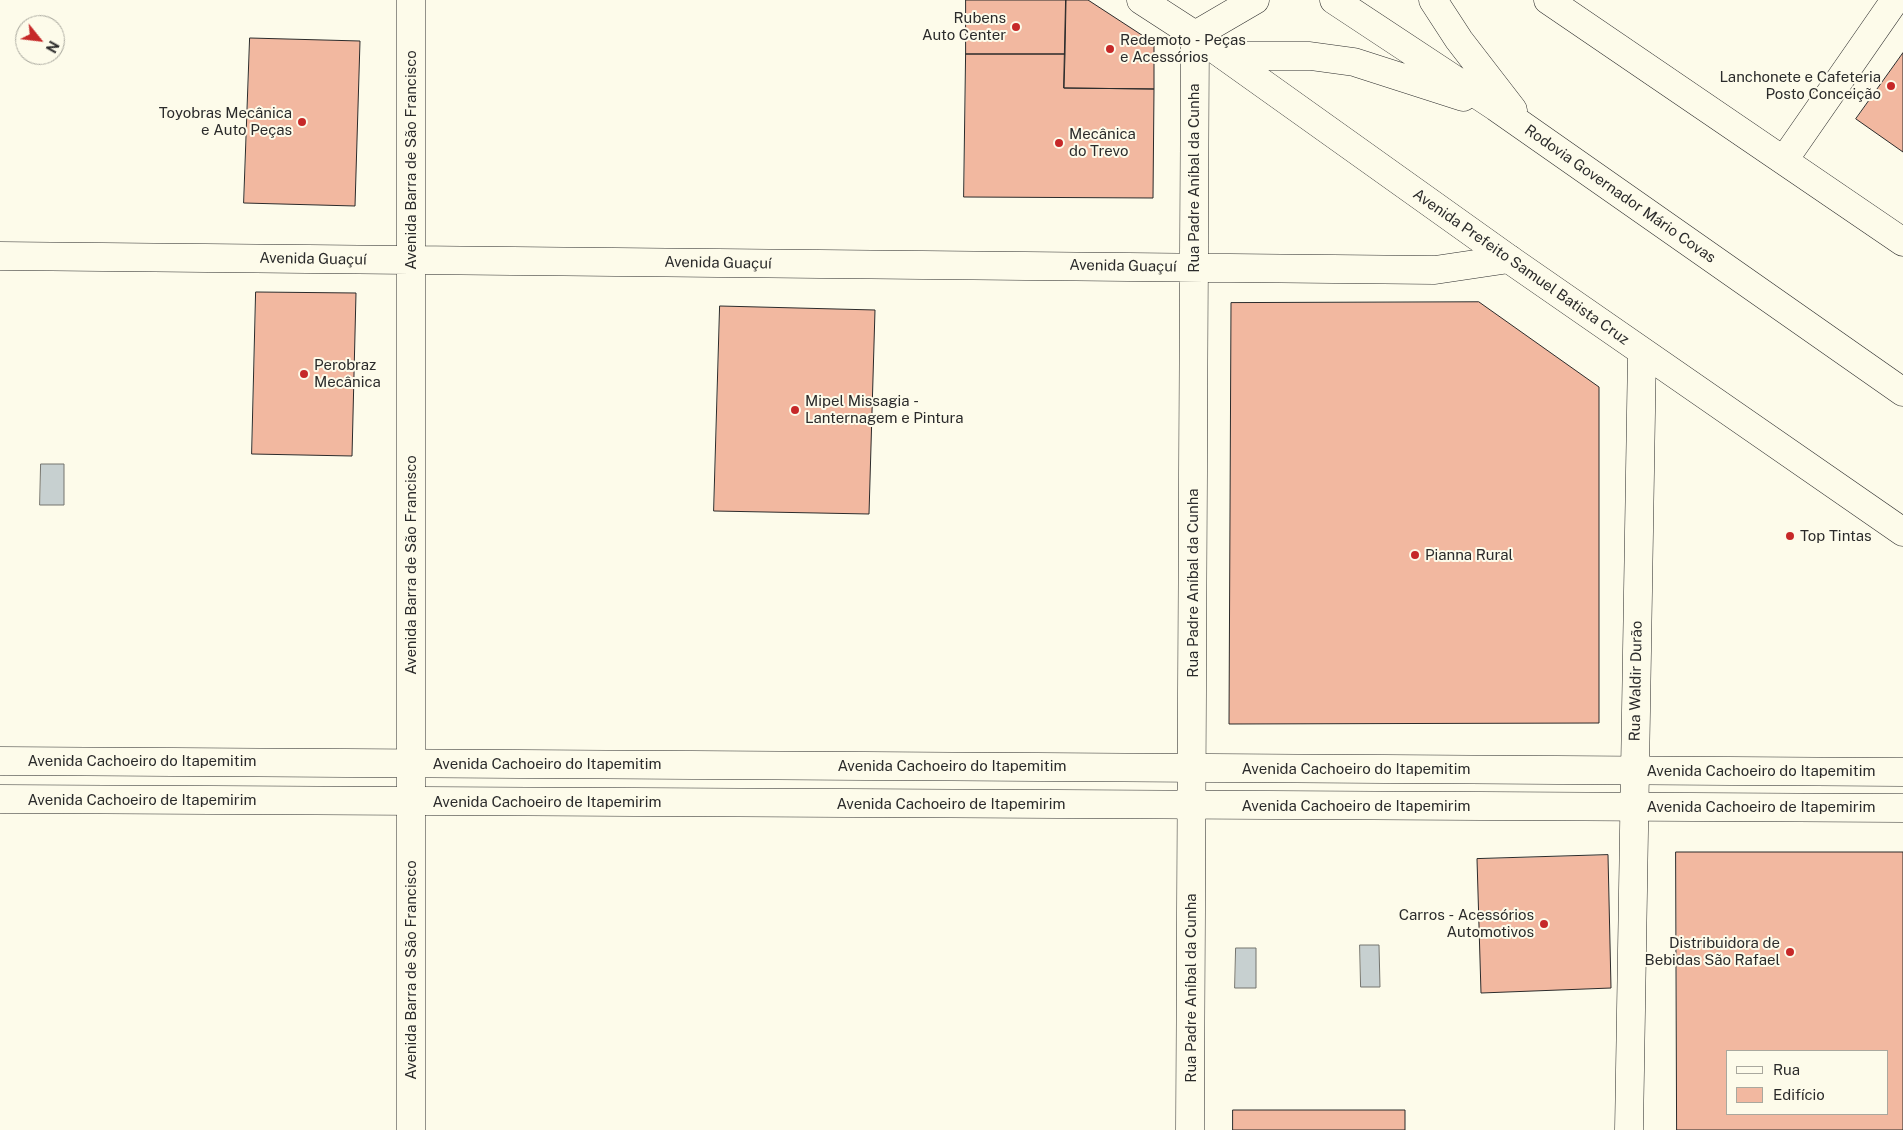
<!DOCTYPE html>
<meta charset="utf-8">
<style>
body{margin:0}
#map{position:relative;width:1903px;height:1130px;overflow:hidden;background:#fdfbea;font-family:"Public Sans",sans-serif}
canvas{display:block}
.legend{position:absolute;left:1726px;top:1050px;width:162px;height:65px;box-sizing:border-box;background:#fdfbea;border:1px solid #a9a89e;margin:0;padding:6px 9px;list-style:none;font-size:15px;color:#2b2b2b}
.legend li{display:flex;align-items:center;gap:10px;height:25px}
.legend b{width:25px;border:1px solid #a9a89e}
.north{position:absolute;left:15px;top:15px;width:50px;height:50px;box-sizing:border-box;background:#fdfbea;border:1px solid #a9a89e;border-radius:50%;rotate:119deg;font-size:14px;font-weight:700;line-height:20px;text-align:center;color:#2b2b2b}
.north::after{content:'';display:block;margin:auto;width:18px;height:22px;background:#c62828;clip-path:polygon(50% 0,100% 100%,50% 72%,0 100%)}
</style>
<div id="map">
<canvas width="1903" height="1130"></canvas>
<ul class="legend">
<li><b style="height:6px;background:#fdfbea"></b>Rua</li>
<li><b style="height:14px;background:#f2b8a0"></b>Edifício</li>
</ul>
<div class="north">N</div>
</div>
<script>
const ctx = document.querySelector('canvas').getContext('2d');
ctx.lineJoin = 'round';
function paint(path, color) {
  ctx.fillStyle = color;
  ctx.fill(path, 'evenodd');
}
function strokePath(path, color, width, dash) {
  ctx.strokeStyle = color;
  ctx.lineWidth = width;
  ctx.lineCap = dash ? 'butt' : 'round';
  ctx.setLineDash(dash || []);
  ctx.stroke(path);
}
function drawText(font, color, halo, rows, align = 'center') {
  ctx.font = font + ' "Public Sans",sans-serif';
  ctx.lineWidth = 4;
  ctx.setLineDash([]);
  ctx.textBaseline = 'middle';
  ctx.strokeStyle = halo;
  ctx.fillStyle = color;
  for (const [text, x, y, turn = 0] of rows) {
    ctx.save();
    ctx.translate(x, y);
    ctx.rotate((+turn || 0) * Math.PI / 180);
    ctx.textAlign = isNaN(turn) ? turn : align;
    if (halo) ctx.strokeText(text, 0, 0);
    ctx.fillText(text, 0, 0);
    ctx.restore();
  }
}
const water = new Path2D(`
 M 41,464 L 64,464 L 64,505 L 40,505 Z
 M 1360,945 L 1379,945 L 1380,987 L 1361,987 Z
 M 1236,948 L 1256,948 L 1256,988 L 1235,988 Z`);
const building = new Path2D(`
 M 966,0 L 1066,0 L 1065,54 L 966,54 Z
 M 1066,0 L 1088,0 L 1154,43 L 1154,89 L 1064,88 Z
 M 250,38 L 360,41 L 355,206 L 244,203 Z
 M 1903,53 L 1903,152 L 1856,119 Z
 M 966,54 L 1065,54 L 1064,88 L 1154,89 L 1153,198 L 964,197 Z
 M 256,292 L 356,293 L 352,456 L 252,454 Z
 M 1479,302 L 1599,387 L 1599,723 L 1229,724 L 1231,303 Z
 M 720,306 L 875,310 L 869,514 L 714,511 Z
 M 1676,852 L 1903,852 L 1903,1130 L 1677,1130 ZM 1727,1051 L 1887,1051 L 1887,1114 L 1727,1114 Z
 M 1608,855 L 1611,988 L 1481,993 L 1477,859 Z
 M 1233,1110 L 1405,1110 L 1405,1130 L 1233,1130 Z`);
const street = new Path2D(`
 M 1784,160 L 1895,0
 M 0,256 L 1435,270 L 1509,259
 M 411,1130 L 411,0
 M 1190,1130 L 1195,35
 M 1629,1130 L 1642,352`);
const secondary = new Path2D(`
 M 0,761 L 1903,772
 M 0,799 L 1903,808`);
const primary = new Path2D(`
 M 1141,0 L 1195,35 L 1509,259 L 1903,532
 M 1548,0 L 1903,242
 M 1195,35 L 1255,0`);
const highway = new Path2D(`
 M 1334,0 L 1496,107 L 1903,392
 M 1433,0 L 1459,40 L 1513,110
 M 1225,56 L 1310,56 L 1354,62 L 1463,97`);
const markers = [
 [1016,27,5,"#c62828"],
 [1110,49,5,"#c62828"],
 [1891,86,5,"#c62828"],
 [302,122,5,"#c62828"],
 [1059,143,5,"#c62828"],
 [304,374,5,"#c62828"],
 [795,410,5,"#c62828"],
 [1790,536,5,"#c62828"],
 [1415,555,5,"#c62828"],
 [1544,924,5,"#c62828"],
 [1790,952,5,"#c62828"]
];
const poiNames = [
 ["Rubens",1006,18,"right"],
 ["Auto Center",1006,35,"right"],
 ["Redemoto - Peças",1120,40],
 ["e Acessórios",1120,57],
 ["Lanchonete e Cafeteria",1881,77,"right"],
 ["Posto Conceição",1881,94,"right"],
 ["Toyobras Mecânica",292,113,"right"],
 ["e Auto Peças",292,130,"right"],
 ["Mecânica",1069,134],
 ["do Trevo",1069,151],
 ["Perobraz",314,365],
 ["Mecânica",314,382],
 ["Mipel Missagia -",805,401],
 ["Lanternagem e Pintura",805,418],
 ["Top Tintas",1800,536],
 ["Pianna Rural",1425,555],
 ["Carros - Acessórios",1534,915,"right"],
 ["Automotivos",1534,932,"right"],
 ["Distribuidora de",1780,943,"right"],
 ["Bebidas São Rafael",1780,960,"right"]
];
const streetNames = [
 ["Avenida Barra de São Francisco",411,160,-90],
 ["Rua Padre Aníbal da Cunha",1194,178,-90],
 ["Rodovia Governador Mário Covas",1620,194,35],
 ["Avenida Guaçuí",313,259,1],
 ["Avenida Guaçuí",718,263,1],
 ["Avenida Guaçuí",1123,266,1],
 ["Avenida Prefeito Samuel Batista Cruz",1521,267,35],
 ["Avenida Barra de São Francisco",411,565,-90],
 ["Rua Padre Aníbal da Cunha",1193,583,-90],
 ["Rua Waldir Durão",1636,681,-89],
 ["Avenida Cachoeiro do Itapemitim",142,761],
 ["Avenida Cachoeiro do Itapemitim",547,764],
 ["Avenida Cachoeiro do Itapemitim",952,766],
 ["Avenida Cachoeiro do Itapemitim",1356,769],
 ["Avenida Cachoeiro do Itapemitim",1761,771],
 ["Avenida Cachoeiro de Itapemirim",142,800],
 ["Avenida Cachoeiro de Itapemirim",547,802],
 ["Avenida Cachoeiro de Itapemirim",951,804],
 ["Avenida Cachoeiro de Itapemirim",1356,806],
 ["Avenida Cachoeiro de Itapemirim",1761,807],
 ["Avenida Barra de São Francisco",411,970,-90],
 ["Rua Padre Aníbal da Cunha",1191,988,-90]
];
paint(water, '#c7d0d0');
strokePath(water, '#74746e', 1);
paint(building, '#f2b8a0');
strokePath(building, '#2b2b2b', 1);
strokePath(street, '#2b2b2b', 29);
strokePath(secondary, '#2b2b2b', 29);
strokePath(primary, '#2b2b2b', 29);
strokePath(highway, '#2b2b2b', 29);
strokePath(street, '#fdfbea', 28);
strokePath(secondary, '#fdfbea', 28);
strokePath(primary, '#fdfbea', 28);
strokePath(highway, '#fdfbea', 28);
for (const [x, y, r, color] of markers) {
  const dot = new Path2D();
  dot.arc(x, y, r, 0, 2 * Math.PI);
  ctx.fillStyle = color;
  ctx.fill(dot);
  strokePath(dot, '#fdfbea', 2);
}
drawText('15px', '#2b2b2b', '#fdfbea', poiNames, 'left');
drawText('15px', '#2b2b2b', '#fdfbea', streetNames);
</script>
